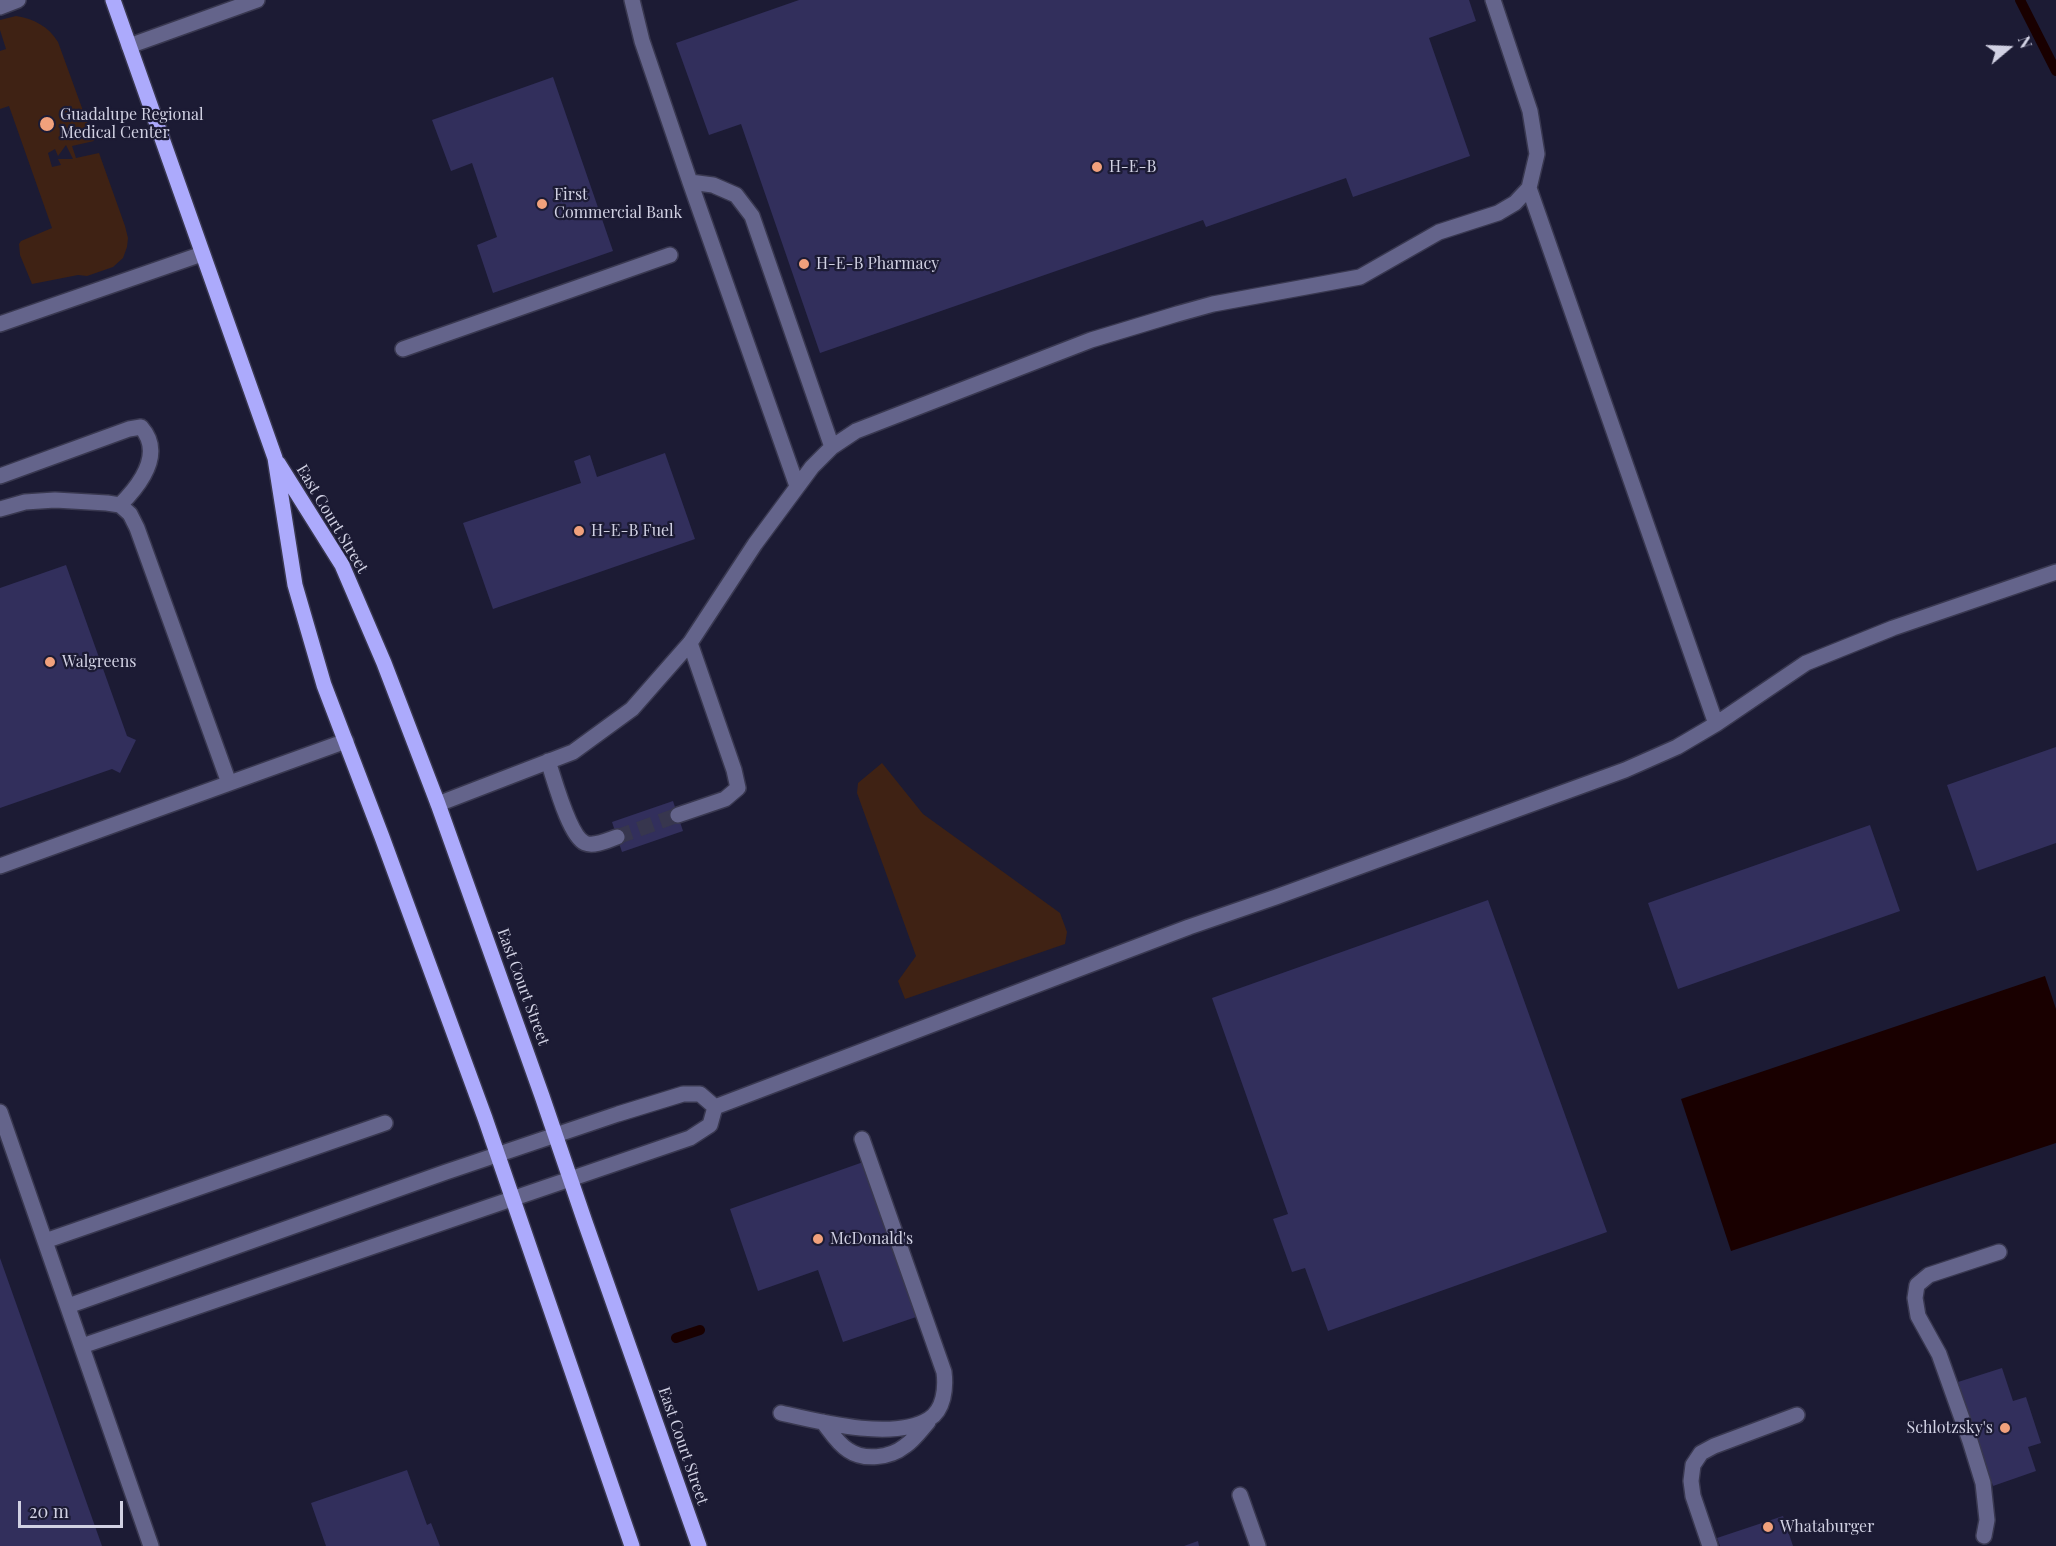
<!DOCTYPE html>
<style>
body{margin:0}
#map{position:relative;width:2056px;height:1546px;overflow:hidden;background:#1c1b34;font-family:"Playfair Display",serif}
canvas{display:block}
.north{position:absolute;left:1978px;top:18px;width:60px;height:60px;-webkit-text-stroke:4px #1c1b34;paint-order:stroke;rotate:71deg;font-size:16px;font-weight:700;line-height:24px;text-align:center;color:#d1d1e3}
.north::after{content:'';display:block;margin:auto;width:21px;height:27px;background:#d1d1e3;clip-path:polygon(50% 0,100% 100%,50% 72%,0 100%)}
.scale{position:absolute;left:18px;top:1501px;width:105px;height:27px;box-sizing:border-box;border:3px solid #d1d1e3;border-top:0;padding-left:8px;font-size:18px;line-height:21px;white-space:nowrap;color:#d1d1e3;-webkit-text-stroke:4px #1c1b34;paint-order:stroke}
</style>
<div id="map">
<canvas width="2056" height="1546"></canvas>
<div class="north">N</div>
<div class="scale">20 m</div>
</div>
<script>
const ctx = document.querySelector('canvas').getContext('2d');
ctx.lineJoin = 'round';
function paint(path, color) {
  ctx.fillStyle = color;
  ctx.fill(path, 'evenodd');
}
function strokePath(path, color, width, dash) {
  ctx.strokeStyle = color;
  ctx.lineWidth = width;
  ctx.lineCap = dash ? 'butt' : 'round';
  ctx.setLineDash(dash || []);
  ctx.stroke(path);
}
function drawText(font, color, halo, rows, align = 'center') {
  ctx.font = font + ' "Playfair Display",serif';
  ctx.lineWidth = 4.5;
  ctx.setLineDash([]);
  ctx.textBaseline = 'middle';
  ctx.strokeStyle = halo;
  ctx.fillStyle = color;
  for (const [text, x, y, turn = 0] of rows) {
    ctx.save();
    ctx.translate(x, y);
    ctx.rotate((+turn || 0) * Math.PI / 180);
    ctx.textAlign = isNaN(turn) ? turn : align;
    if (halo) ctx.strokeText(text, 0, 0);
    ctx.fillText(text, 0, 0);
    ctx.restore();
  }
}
const green = new Path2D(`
 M 16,16 C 34,19 48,26 58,42 L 94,141 L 72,146 L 76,158 L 99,153 L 125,226 L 128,238 L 127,247 L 123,258 L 113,267 L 87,276 L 78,275 L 32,284 L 20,255 L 19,244 L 21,241 L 52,228 L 9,106 L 0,109 L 0,51 L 6,49 L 0,30 L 0,20 ZM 66,145 L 73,159 L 58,159 L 61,165 L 52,167 L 48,153 L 55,149 L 58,156 Z
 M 882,763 L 923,814 L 1060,913 L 1067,932 L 1065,944 L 905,999 L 898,981 L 916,956 L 857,793 L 858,783 Z`);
const water = new Path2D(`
 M 2045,976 L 2056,1009 L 2056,1143 L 1731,1251 L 1681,1099 Z`);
const stream = new Path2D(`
 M 2020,0 L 2056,71
 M 676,1338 L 700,1330`);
const building = new Path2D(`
 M 799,0 L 1469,0 L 1476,21 L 1429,38 L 1470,156 L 1353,197 L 1346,178 L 1206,227 L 1203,220 L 820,353 L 741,124 L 709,135 L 676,43 Z
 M 553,77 L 613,251 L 493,293 L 477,245 L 497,237 L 472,163 L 451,171 L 432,120 Z
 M 665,453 L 695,539 L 493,609 L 463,523 L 581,483 L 574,461 L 590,455 L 597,477 Z
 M 66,565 L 127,736 L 136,740 L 120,773 L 112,769 L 0,808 L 0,588 Z
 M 2056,747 L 2056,843 L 1977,871 L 1947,785 Z
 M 673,801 L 683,831 L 622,852 L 612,822 Z
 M 1870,825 L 1900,911 L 1678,989 L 1648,903 Z
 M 1488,900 L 1607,1232 L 1328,1331 L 1305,1268 L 1292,1272 L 1273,1219 L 1288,1214 L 1212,998 Z
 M 869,1160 L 922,1315 L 843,1342 L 818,1270 L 758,1291 L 730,1209 Z
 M 0,1258 L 102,1546 L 0,1546 Z
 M 2002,1368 L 2013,1401 L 2026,1397 L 2041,1443 L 2028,1447 L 2036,1471 L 1993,1486 L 1976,1435 L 1962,1424 L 1971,1421 L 1958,1382 Z
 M 407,1470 L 427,1525 L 431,1523 L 440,1546 L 326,1546 L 311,1503 Z
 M 1783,1516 L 1793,1546 L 1720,1546 L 1717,1538 Z
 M 1198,1541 L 1199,1546 L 1184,1546 Z`);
const minorTunnel = new Path2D(`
 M 617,837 L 678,815`);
const minor = new Path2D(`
 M 632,0 L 642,41 L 690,182 L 797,486
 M 0,7 L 18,0
 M 129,46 L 257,0
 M 690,182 L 713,185 L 736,195 L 752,216 L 832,447
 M 1529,188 L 1716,724
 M 0,324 L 202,254
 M 403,349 L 670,255
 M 0,476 L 129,429 L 141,427 C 164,453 141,484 120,505
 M 0,509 L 25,502 L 55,500 L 107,503 L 120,505 L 130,514 L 137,528 L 229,783
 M 548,761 C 554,778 569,836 585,843 C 594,847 608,840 617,837
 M 438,804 L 573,752 L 632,709 L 690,643 L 755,544 L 812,467 L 832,447 L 856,431 L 1091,340 L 1177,314 L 1213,304 L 1360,277 L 1439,232 L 1498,213 L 1515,203 L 1529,188 L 1537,154 L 1530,111 L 1493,0
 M 678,815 L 725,799 L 738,788 L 734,770 L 690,643
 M 0,866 L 346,741
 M 715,1107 L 1189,927 L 1276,897 L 1625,770 L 1677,747 L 1716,724 L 1806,663 L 1893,628 L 2056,572
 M 0,1112 L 151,1546
 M 45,1241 L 385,1123
 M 68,1306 L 446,1172 L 618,1114 L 683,1094 L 700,1094 L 715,1107
 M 82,1346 L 690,1138 L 710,1125 L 715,1107
 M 781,1413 C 820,1422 894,1441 929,1419 C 944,1410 946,1388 944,1372 L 862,1139
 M 823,1422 C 830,1431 838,1444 848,1450 C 864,1461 890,1458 905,1446 C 914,1440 921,1430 928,1422
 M 1240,1495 L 1258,1546
 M 1984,1536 L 1987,1520 L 1983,1483 L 1970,1441 L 1939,1354 L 1918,1316 L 1915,1298 L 1917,1285 L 1929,1275 L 1999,1252
 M 1710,1546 L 1693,1496 L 1691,1481 L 1693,1465 L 1701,1453 L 1714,1446 L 1797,1415`);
const major = new Path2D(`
 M 113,0 L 275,458 L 295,585 L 324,685 L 382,837 L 485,1118 L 632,1546
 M 278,463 L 342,565 L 384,663 L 438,804 L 542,1096 L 585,1222 L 699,1546`);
const markers = [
 [47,124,8,"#f1a17c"],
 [1097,167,6,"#f1a17c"],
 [542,204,6,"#f1a17c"],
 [804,264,6,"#f1a17c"],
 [579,531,6,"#f1a17c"],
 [50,662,6,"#f1a17c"],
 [818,1239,6,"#f1a17c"],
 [2005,1428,6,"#f1a17c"],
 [1768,1527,6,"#f1a17c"]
];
const poiNames = [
 ["Guadalupe Regional",60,115],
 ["Medical Center",60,133],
 ["H-E-B",1109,167],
 ["First",554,195],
 ["Commercial Bank",554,213],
 ["H-E-B Pharmacy",816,264],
 ["H-E-B Fuel",591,531],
 ["Walgreens",62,662],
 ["McDonald's",830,1239],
 ["Schlotzsky's",1993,1428,"right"],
 ["Whataburger",1780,1527]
];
const streetNames = [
 ["East Court Street",332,519,59],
 ["East Court Street",523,987,70],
 ["East Court Street",683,1446,71]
];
paint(green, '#3f2214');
paint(water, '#190000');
strokePath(stream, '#190000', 10);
paint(building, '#322f5c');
strokePath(minorTunnel, '#37364e', 15, [15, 8]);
strokePath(minor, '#393850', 18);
strokePath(major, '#393850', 18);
strokePath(minor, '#64648b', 15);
strokePath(major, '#acaafc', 15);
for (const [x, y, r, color] of markers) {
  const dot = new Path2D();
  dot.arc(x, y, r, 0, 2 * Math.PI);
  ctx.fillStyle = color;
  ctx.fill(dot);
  strokePath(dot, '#1c1b34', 2);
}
drawText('16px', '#d1d1e3', '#1c1b34', poiNames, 'left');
drawText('16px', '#d1d1e3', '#1c1b34', streetNames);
</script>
